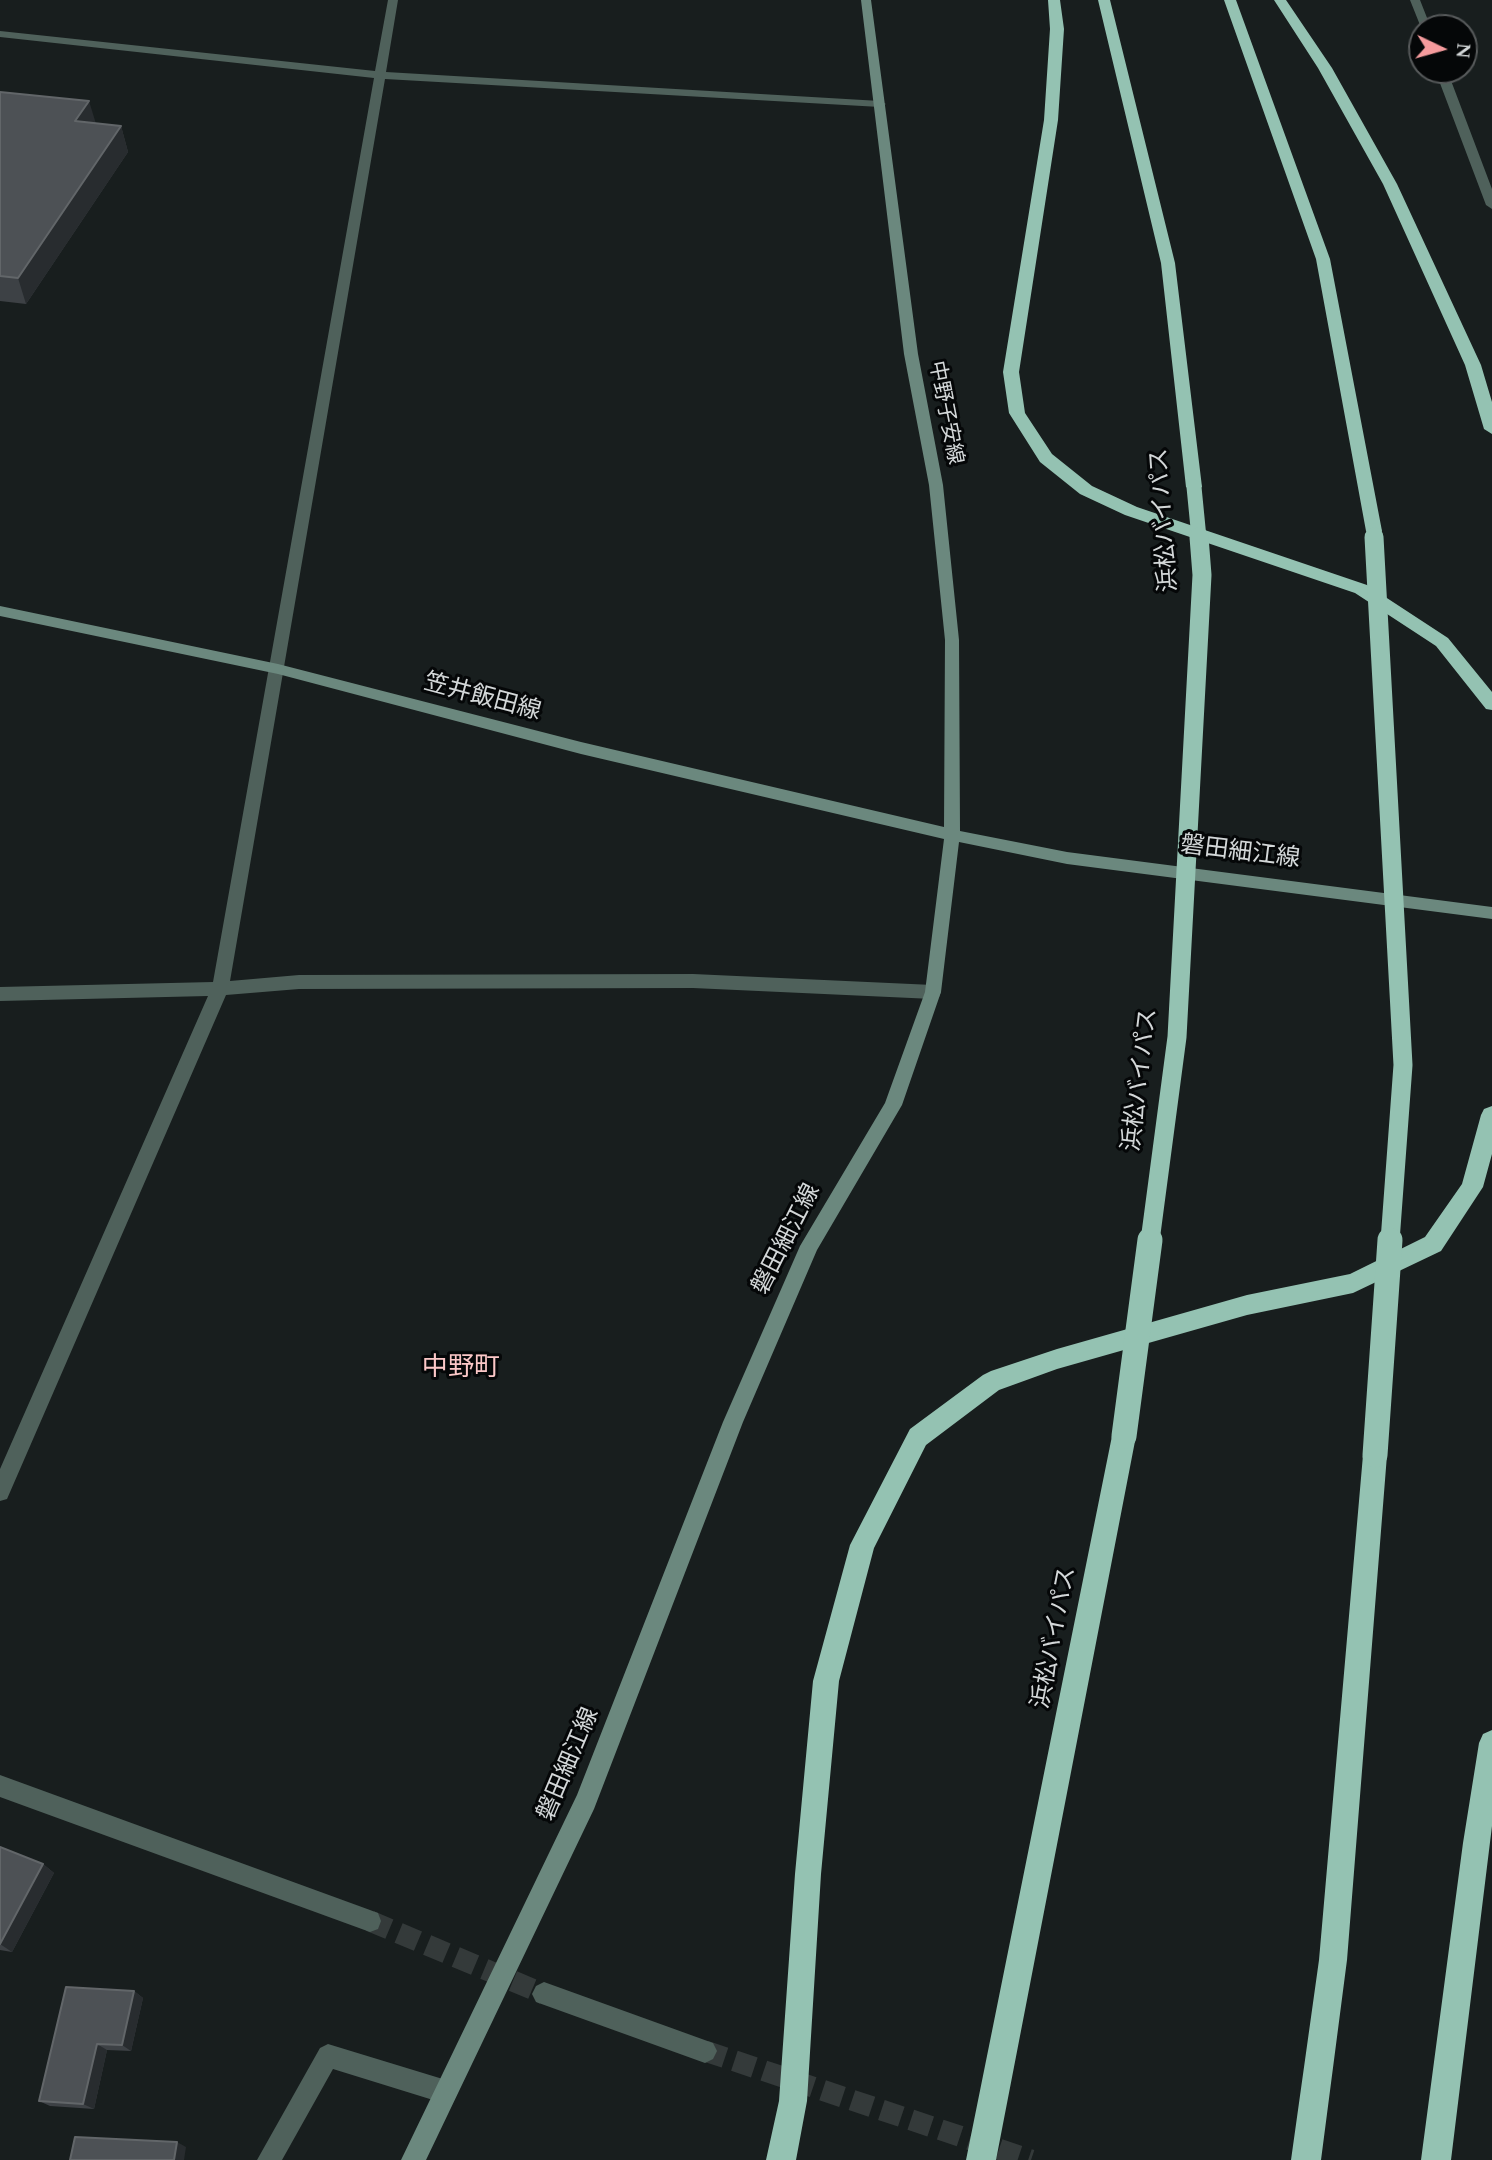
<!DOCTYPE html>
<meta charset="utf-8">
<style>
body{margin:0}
#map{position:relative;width:1492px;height:2160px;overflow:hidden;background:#181e1e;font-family:Spectral,serif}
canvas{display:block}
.north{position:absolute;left:1408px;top:14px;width:70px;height:70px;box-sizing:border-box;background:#050708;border:2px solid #575a5b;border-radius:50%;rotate:95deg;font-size:19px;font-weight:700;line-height:28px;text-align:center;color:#d3d7d8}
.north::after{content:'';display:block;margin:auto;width:24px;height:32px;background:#f59b9d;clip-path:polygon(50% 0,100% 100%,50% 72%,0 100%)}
</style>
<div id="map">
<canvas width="1492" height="2160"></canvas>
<div class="north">N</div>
</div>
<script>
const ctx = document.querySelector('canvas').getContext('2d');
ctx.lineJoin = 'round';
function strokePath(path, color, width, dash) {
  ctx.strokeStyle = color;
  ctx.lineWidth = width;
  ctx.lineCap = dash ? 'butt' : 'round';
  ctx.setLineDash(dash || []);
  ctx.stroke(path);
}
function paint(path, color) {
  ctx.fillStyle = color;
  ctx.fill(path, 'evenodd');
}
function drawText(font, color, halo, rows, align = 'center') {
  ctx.font = font + ' Spectral,"Noto Sans JP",serif';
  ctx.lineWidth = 6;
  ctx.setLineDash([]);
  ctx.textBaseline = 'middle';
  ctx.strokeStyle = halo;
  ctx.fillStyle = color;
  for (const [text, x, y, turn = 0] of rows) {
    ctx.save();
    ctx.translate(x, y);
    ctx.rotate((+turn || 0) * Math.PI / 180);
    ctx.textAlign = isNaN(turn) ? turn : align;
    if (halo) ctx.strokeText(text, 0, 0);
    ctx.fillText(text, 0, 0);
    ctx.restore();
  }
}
const streetTunnel = new Path2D(`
 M 370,1921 L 544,1994
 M 705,2051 L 1031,2160`);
const street = new Path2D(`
 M 388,0 L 398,0 L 386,72 L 880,101 L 886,104 L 880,107 L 385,79 L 230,981 L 299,975 L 693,974 L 933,985 L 939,987 L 941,992 L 939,997 L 933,999 L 693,988 L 299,989 L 226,995 L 7,1499 L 0,1501 L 0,1469 L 208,996 L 0,1001 L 0,987 L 213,982 L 374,78 L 0,37 L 0,31 L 375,71 Z
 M 1410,0 L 1420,0 L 1431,28 L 1422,28 L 1422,30 Z
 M 1435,70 L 1447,70 L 1492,189 L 1492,209 L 1486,205 Z
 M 0,1775 L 370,1910 L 378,1913 L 381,1921 L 378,1929 L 370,1932 L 0,1797 Z
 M 544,1982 L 713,2043 L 717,2051 L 713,2059 L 705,2063 L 536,2002 L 532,1994 L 536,1986 Z
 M 328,2044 L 446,2080 L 454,2084 L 458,2092 L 454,2100 L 446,2104 L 333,2069 L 282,2160 L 257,2160 L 320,2048 Z`);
const secondary = new Path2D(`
 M 861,0 L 871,0 L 918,354 L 943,485 L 959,640 L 960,831 L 1067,852 L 1492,907 L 1492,919 L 1067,864 L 959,842 L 941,992 L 902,1105 L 817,1250 L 743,1422 L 594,1809 L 426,2160 L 401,2160 L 577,1795 L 723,1422 L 800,1246 L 885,1103 L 925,992 L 944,839 L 581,754 L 278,674 L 0,616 L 0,606 L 278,664 L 581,742 L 944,827 L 945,640 L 929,485 L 904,354 Z`);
const highway = new Path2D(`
 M 1048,0 L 1060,0 L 1064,29 L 1058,120 L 1019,372 L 1025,413 L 1052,454 L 1092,486 L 1137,507 L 1367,585 L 1448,638 L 1492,692 L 1492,710 L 1486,709 L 1436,646 L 1355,593 L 1125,515 L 1080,494 L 1040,462 L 1009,413 L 1003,372 L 1044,120 L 1050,29 Z
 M 1098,0 L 1110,0 L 1175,263 L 1202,487 L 1194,492 L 1186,487 L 1161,263 Z
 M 1224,0 L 1236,0 L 1330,259 L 1382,531 L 1380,535 L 1374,537 L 1366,531 L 1316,259 Z
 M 1274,0 L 1286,0 L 1332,68 L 1397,184 L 1481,365 L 1492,402 L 1492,434 L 1484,429 L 1465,365 L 1383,184 L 1318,68 Z
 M 1492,1106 L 1492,1154 L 1483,1187 L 1441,1251 L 1353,1293 L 1247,1315 L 1057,1369 L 999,1390 L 926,1445 L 874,1548 L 839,1681 L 821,1874 L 807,2101 L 796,2160 L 766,2160 L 779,2101 L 795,1874 L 813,1681 L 850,1545 L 910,1429 L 983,1375 L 991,1371 L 1057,1349 L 1247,1295 L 1350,1274 L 1425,1237 L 1462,1184 L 1481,1115 L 1484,1109 Z
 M 1124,1425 L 1132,1428 L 1136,1436 L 996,2160 L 966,2160 L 1112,1436 L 1116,1428 Z
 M 1375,1444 L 1383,1447 L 1387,1455 L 1347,1960 L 1321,2160 L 1291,2160 L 1319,1960 L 1363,1455 L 1367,1447 Z
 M 1492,1730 L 1492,1826 L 1451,2160 L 1421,2160 L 1463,1843 L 1479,1743 L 1483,1734 Z`);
const highwayBridgeFar2 = new Path2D(`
 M 1194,487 L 1199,538
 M 1374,531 L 1374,538`);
const highwayBridgeFar1 = new Path2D(`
 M 1374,537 L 1403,1065 L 1390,1241
 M 1150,1241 L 1177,1037 L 1202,575 L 1199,537`);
const highwayBridge = new Path2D(`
 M 1124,1436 L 1150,1240
 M 1375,1455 L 1390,1240`);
const wall = new Path2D(`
 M 0,92 L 96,123 L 121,126 L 128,152 L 26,304 L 0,301 Z
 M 0,1847 L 43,1864 L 54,1873 L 12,1952 L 0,1950 Z
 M 134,1991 L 143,1998 L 131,2051 L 107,2050 L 94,2109 L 50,2106 L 39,2101 Z`);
const shadedWall = new Path2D(`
 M 89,101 L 97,127 L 75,121 Z
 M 121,126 L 128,152 L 26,304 L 18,278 Z
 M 43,1864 L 54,1873 L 12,1952 L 0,1944 Z
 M 134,1991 L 143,1998 L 131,2051 L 122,2045 Z
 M 97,2044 L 107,2050 L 94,2109 L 83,2104 Z
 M 177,2142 L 186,2147 L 184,2160 L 174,2160 Z`);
const building = new Path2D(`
 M 0,92 L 89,101 L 75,121 L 121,126 L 18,278 L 0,276 Z
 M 0,1847 L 43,1864 L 0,1944 Z
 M 66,1987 L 134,1991 L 122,2045 L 97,2044 L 83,2104 L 39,2101 Z
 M 75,2137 L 177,2142 L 174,2160 L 70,2160 Z`);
const farStreetnames = [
 ["中野子安線",944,413,79]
];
const streetNames = [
 ["浜松バイパス",1166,520,-94],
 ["笠井飯田線",482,699,15],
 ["磐田細江線",1240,854,7],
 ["浜松バイパス",1142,1080,-83],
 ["磐田細江線",788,1240,-63],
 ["浜松バイパス",1056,1638,-79],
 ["磐田細江線",570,1765,-67]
];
const neighbourhoodNames = [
 ["中野町",461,1370]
];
strokePath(streetTunnel, '#343a3a', 21, [21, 10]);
paint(street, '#4f615b');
paint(secondary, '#6b887e');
paint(highway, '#94c2b2');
strokePath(highwayBridgeFar2, '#94c2b2', 15);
strokePath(highwayBridgeFar1, '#94c2b2', 19);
strokePath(highwayBridge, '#94c2b2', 25);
paint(wall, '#3d4145');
paint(shadedWall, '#282c2f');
paint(building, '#4d5155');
strokePath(building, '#626669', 2);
drawText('21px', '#d3d7d8', '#050708', farStreetnames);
drawText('24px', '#d3d7d8', '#050708', streetNames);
drawText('26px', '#fbc7c7', '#050708', neighbourhoodNames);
</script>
